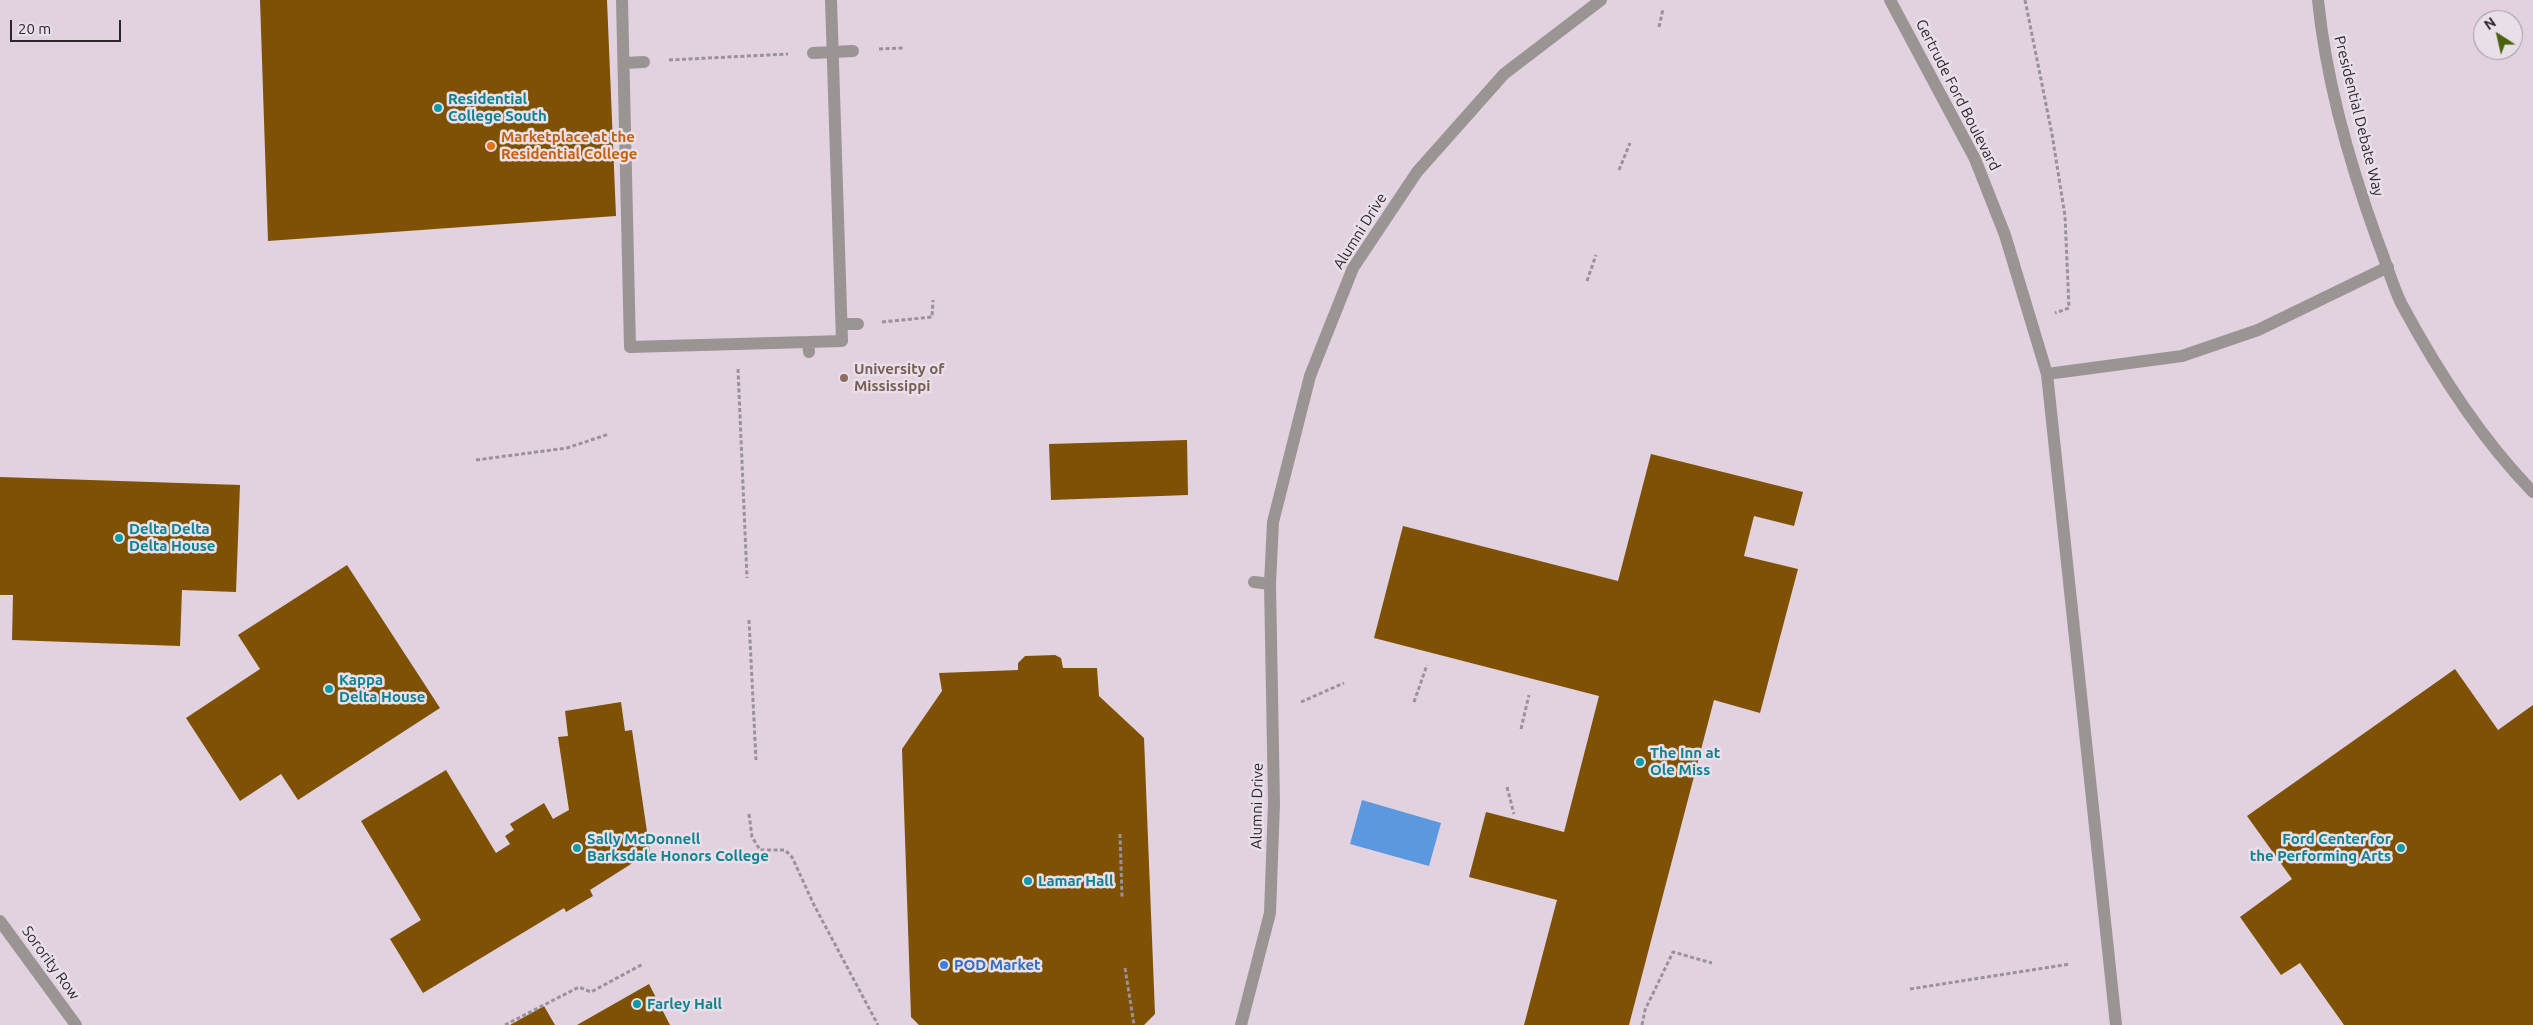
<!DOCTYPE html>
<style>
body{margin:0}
#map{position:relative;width:2533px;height:1025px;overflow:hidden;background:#e9dfe8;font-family:Ubuntu,sans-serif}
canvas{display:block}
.north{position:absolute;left:2473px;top:10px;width:50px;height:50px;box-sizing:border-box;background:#e9dfe8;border:1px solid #9d959c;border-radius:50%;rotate:325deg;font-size:14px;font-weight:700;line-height:20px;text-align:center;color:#2b272a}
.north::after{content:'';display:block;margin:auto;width:18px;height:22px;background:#4a610d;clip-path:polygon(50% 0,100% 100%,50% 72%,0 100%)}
.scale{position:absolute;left:10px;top:20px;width:111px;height:22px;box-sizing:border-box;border:2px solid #2b272a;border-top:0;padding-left:6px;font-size:15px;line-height:18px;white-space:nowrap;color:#2b272a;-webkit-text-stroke:4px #e9dfe8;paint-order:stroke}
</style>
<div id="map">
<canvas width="2533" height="1025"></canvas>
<div class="north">N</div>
<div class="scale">20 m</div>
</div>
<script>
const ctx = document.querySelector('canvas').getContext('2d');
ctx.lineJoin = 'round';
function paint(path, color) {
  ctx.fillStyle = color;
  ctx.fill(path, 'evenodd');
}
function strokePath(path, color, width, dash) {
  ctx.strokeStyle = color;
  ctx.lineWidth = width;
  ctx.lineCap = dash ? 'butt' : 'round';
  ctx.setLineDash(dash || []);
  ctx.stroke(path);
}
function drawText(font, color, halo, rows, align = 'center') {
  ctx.font = font + ' Ubuntu,sans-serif';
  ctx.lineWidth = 5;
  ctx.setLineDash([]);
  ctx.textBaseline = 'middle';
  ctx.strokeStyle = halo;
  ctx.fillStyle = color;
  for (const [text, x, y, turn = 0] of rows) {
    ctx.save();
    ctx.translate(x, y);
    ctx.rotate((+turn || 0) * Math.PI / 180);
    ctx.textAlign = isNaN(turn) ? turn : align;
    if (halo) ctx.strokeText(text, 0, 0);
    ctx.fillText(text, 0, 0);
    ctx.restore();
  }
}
const built = new Path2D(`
 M 0,0 L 2533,0 L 2533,1025 L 0,1025 ZM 2483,20 L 2513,20 L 2513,50 L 2483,50 Z`);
const water = new Path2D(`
 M 1362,800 L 1441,823 L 1429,866 L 1350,844 Z`);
const building = new Path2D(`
 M 260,0 L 607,0 L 616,216 L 268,241 Z
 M 1187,440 L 1188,495 L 1051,500 L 1049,444 Z
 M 1651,454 L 1803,492 L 1794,526 L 1754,516 L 1744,556 L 1798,569 L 1760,713 L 1714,700 L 1629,1025 L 1524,1025 L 1557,900 L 1469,877 L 1486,812 L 1564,832 L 1599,696 L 1374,638 L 1403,526 L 1618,581 Z
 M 0,477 L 240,485 L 236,592 L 182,590 L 180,646 L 12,640 L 13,595 L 0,595 Z
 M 347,565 L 440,708 L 298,800 L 281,774 L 240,801 L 186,718 L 260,669 L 238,635 Z
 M 1055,655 L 1061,658 L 1063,668 L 1097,668 L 1099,696 L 1144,738 L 1155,1014 L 1144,1025 L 919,1025 L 911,1017 L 902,749 L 942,691 L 939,673 L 1018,670 L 1018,663 L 1025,656 Z
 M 2455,669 L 2498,730 L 2533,705 L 2533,1025 L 2344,1025 L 2300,963 L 2281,975 L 2240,917 L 2292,879 L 2247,816 Z
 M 621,702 L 625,731 L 632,730 L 650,852 L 590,890 L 593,896 L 566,912 L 564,908 L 423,993 L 390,939 L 421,920 L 361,821 L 446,770 L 496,853 L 510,844 L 505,836 L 514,830 L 510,824 L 544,803 L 553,819 L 569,810 L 558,737 L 568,736 L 565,711 Z
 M 649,984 L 670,1025 L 577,1025 Z
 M 544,1006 L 555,1025 L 510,1025 Z`);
const path = new Path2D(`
 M 2025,0 L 2052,134 L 2065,216 L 2069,308 L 2055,313
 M 1659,27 L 1663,9
 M 879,49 L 904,48
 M 669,60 L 788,54
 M 1619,170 L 1630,143
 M 1587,281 L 1596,255
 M 882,322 L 932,317 L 933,300
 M 738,369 L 747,578
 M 476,460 L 567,448 L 609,434
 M 749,620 L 756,760
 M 1301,702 L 1344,683
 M 1414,702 L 1427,665
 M 1521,729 L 1529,695
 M 1507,787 L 1514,814
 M 749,814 L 752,837 L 760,850 L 785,850 L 792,857 L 814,905 L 878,1025
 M 1120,834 L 1122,897
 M 1125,968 L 1134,1025
 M 1910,989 L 2070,964
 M 505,1025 L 579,987 L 591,992 L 643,964
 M 1642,1025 L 1645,1010 L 1673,952 L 1712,963`);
const minor = new Path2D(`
 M 622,0 L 630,347 L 808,342 L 809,352
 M 1890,0 L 1975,159 L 2005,235 L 2047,374 L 2116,1025
 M 2318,0 C 2326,82 2350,165 2378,242 C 2386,262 2392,284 2401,303 C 2437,370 2480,438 2533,492
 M 813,53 L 853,51
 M 625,63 L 644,62
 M 842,324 L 858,324
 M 808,342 L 842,341 L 831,0
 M 2047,374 L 2182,356 L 2258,330 L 2388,267
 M 1254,582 L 1270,584 L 1273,522 L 1310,376 L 1353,268 L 1417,172 L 1504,74 L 1601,0
 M 0,921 L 76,1025
 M 1241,1025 L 1270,913 L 1274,803 L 1270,584`);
const markers = [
 [438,108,5,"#0f9aa8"],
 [491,146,5,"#e8710a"],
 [844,378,5,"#8d6e63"],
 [119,538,5,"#0f9aa8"],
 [329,689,5,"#0f9aa8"],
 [1640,762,5,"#0f9aa8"],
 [577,848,5,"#0f9aa8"],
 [2401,848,5,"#0f9aa8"],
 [1028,881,5,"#0f9aa8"],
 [944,965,5,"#3f7fe0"],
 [637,1004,5,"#0f9aa8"]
];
const streetNames = [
 ["Gertrude Ford Boulevard",1958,95,63],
 ["Presidential Debate Way",2359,116,76],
 ["Alumni Drive",1360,231,-58],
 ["Alumni Drive",1257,806,-89],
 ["Sorority Row",51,963,54]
];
const cultureNames = [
 ["Residential",448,99],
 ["College South",448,116],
 ["Delta Delta",129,529],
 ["Delta House",129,546],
 ["Kappa",339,680],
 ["Delta House",339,697],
 ["The Inn at",1650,753],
 ["Ole Miss",1650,770],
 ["Sally McDonnell",587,839],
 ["Barksdale Honors College",587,856],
 ["Ford Center for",2391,839,"right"],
 ["the Performing Arts",2391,856,"right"],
 ["Lamar Hall",1038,881],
 ["Farley Hall",647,1004]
];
const foodNames = [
 ["Marketplace at the",501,137],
 ["Residential College",501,154]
];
const educationNames = [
 ["University of",854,369],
 ["Mississippi",854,386]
];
const shopNames = [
 ["POD Market",954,965]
];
paint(built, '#e2d2e0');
paint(water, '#5b98e0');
paint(building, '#7f5104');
strokePath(path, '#9a9299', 3, [4, 2.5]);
strokePath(minor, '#9a9493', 12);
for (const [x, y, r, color] of markers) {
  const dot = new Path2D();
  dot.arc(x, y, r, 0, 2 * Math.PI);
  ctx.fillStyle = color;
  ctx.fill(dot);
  strokePath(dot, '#e9dfe8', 2);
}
drawText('15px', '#2b272a', '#e9dfe8', streetNames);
drawText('bold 15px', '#0d838f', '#e9dfe8', cultureNames, 'left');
drawText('bold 15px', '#c56008', '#e9dfe8', foodNames, 'left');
drawText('bold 15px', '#785e54', '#e9dfe8', educationNames, 'left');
drawText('bold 15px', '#366cbe', '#e9dfe8', shopNames, 'left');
</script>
